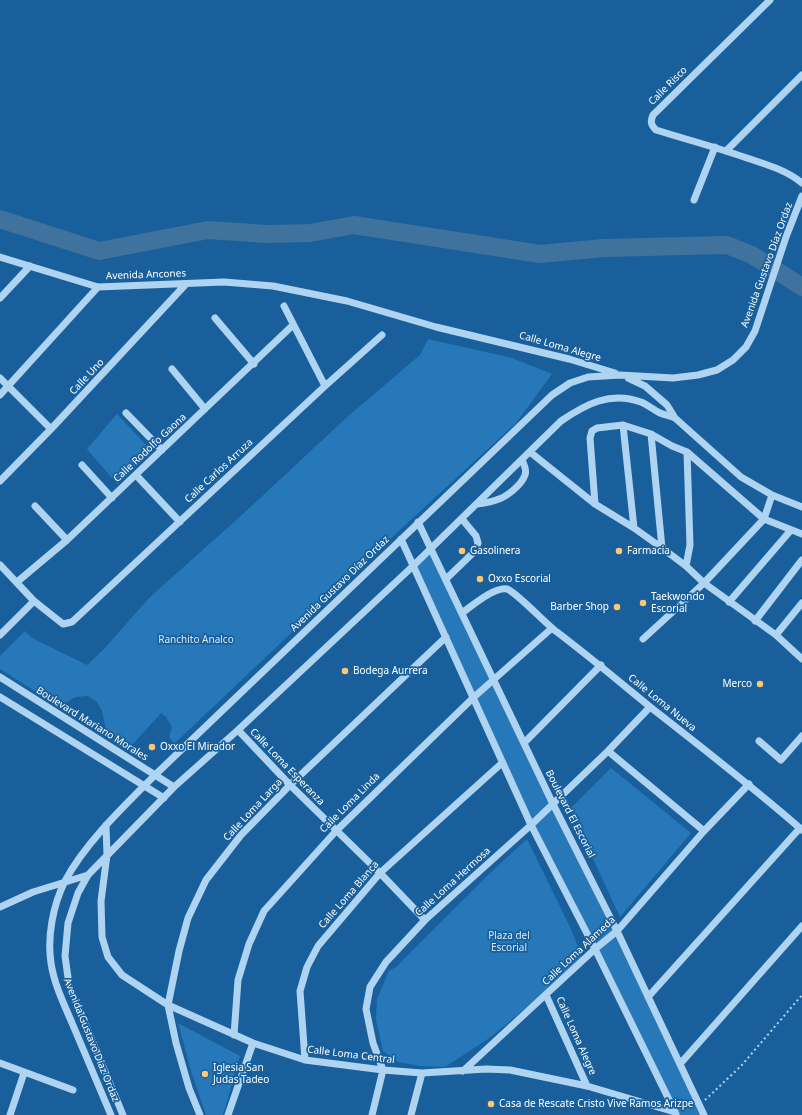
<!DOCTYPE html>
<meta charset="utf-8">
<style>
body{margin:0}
canvas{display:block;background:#185f9c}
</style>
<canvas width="802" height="1115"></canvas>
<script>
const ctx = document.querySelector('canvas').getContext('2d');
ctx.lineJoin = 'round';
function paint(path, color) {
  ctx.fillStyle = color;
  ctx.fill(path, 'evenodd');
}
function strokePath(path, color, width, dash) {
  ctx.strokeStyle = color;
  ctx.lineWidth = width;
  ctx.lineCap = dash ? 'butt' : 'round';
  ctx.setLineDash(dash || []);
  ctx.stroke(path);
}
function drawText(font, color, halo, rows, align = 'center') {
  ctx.font = font + ' "Noto Sans",sans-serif';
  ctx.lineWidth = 3.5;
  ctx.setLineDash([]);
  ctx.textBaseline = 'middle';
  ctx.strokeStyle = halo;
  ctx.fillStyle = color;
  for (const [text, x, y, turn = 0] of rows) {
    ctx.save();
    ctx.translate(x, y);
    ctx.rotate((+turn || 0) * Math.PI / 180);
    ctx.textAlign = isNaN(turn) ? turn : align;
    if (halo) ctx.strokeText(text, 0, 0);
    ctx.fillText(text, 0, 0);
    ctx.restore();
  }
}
const green = new Path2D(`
 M 428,339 L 512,358 L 552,374 L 516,423 L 402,528 L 174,744 L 169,737 L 172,727 L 166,717 L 161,713 L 132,745 L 123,745 L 106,730 L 102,711 L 97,702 L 88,696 L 76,697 L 63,704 L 46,698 L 0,669 L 0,656 L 25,631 L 32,638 L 87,665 L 104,649 L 150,597 L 243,514 L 346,418 L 420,355 Z
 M 117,414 L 151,450 L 117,484 L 87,449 Z
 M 431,550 L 492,680 L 475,696 L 415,566 Z
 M 494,681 L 552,803 L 532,824 L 475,697 Z
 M 611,768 L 691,833 L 620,917 L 570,809 Z
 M 553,805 L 617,931 L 595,948 L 533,825 Z
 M 527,839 L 571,929 L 583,960 L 491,1037 L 445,1067 L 420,1066 L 398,1062 L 383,1051 L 376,1020 L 377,999 L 389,971 L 396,967 L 487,876 Z
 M 617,931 L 703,1115 L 677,1115 L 596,949 Z
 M 178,1023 L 240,1056 L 223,1115 L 206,1115 L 192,1074 Z`);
const river = new Path2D(`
 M 0,219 L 99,251 L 208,230 L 267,234 L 310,233 L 354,225 L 540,254 L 604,248 L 727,245 L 752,255 L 802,287`);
const path = new Path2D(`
 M 705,1100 L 741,1066 L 802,995`);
const minor = new Path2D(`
 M 770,0 L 653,115 C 650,122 651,125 656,130 C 685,139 715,147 744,157 C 764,164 785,169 802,183
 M 726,151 L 802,75
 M 694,200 L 715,147
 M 0,257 L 98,287 L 224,282 L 273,286 L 347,301 L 436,327 L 569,359 L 615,373
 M 0,298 L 30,266
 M 284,306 L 325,386
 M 215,318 L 254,364
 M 172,369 L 205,409
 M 0,378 L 51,429
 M 628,378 L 645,386 L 667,405 L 675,418 L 741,477 L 772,495 L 802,507
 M 0,395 L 98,287
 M 126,413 L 162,450
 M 623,425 L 634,528
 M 651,434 L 662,548
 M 530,452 L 595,504 L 634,528 L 662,548 L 686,566 L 704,583 L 776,635 L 802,659
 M 687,452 L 764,519 L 802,534
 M 82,465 L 112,498
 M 136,475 L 180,522
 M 0,481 L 51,429 L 186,284
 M 477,504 C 485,503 492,502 499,499 C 508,496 522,484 525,475 C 527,470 524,464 522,460
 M 595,504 L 590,438 L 592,431 L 597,428 L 623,425 L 651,434 L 672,446 L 687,452 L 690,545 L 686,566
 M 35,506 L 67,540
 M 418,522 L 553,804 L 617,931 L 704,1115
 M 401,539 L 531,825 L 595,949 L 676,1114
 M 0,565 L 34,601 L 63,624 L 72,622 L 325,386 L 382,335
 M 446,579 L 476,550 L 478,543 L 476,536 L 462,519
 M 17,582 L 67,540 L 293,325
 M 729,602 L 791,530
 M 462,613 C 473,605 494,587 507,589 C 515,591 547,625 557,632 C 590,657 622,684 654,710 C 704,749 754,788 802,830
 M 755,621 L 802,560
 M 0,635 L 34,601
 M 776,635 L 802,603
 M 643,639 L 704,583 L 764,519 L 772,495
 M 0,677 L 174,787
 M 0,697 L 164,798
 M 238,730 L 290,785 L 380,873 L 425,920
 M 759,741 L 781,760 L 802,736
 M 524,743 L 601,665
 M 608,751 L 704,831
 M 106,825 L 107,855 L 101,901 L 102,937 L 108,957 L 122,975 L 168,1005 L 253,1043 L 305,1060 L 383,1070 L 422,1073 L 486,1069 L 510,1070 L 587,1086 L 675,1112
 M 0,907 L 33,892 L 88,875
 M 546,995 L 587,1086
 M 648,997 L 800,828
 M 234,1035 L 238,980 L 249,944 L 264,911 L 336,831 L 474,697 L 552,628
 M 305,1060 L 300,991 L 307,967 L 318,946 L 380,873 L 502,763
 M 0,1063 L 73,1090
 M 680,1064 L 802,926
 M 463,1071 L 595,949 L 617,931 L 704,831 L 749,784
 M 10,1115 L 24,1073
 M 111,1115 C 98,1084 85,1054 72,1023 C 64,1004 54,984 51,963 C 47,937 53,905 65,881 C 85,843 125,805 155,775 L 552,395 L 570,383 L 588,377 L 620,375 L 673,378 L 698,375 L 717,370 L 733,360 L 746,347 L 755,331 L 786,237 L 802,196
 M 123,1115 L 69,985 L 65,956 L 68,923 L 78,893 L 88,875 L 174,787 L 238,730 L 413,566 L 561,421 C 586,404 610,391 641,402 C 648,405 654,410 660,413 C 665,415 670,416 675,418
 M 200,1115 L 189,1088 L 176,1043 L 168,1005 L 179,951 L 188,918 L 206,880 L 241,835 L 290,785 L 446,637
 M 228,1115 L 253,1043
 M 372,1115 L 383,1070 L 373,1043 L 366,1009 L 370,987 L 386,962 L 425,920 L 531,825 L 608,751 L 650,707
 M 411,1115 L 422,1073`);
const markers = [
 [462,551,4,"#ffc770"],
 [619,551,4,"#ffc770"],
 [480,579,4,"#ffc770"],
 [643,603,4,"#ffc770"],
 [617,607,4,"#ffc770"],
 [345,671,4,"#ffc770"],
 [760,684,4,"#ffc770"],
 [152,747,4,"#ffc770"],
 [205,1074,4,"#ffc770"],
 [491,1104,4,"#ffc770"]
];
const streetNames = [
 ["Calle Risco",668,86,-45],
 ["Avenida Gustavo Díaz Ordaz",767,265,-70],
 ["Avenida Ancones",146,275,-2],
 ["Calle Loma Alegre",560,347,16],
 ["Calle Uno",87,377,-47],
 ["Calle Rodolfo Gaona",150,448,-43],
 ["Calle Carlos Arruza",219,471,-43],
 ["Avenida Gustavo Díaz Ordaz",340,584,-44],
 ["Calle Loma Nueva",662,703,39],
 ["Boulevard Mariano Morales",92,724,32],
 ["Calle Loma Esperanza",287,767,46],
 ["Calle Loma Linda",350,803,-45],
 ["Calle Loma Larga",253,810,-47],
 ["Boulevard El Escorial",570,814,63],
 ["Calle Loma Hermosa",453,882,-42],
 ["Calle Loma Blanca",349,895,-49],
 ["Calle Loma Alameda",579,951,-43],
 ["Calle Loma Alegre",576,1036,66],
 ["Avenida Gustavo Díaz Ordaz",91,1040,68],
 ["Calle Loma Central",351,1055,7]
];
const poiNames = [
 ["Gasolinera",470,551],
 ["Farmacia",627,551],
 ["Oxxo Escorial",488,579],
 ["Taekwondo",651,597],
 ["Escorial",651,609],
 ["Barber Shop",609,607,"right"],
 ["Bodega Aurrera",353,671],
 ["Merco",752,684,"right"],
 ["Oxxo El Mirador",160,747],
 ["Iglesia San",213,1068],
 ["Judas Tadeo",213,1080],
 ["Casa de Rescate Cristo Vive Ramos Arizpe",499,1104]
];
const parkNames = [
 ["Ranchito Analco",196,640],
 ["Plaza del",509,936],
 ["Escorial",509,948]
];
paint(green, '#2778b9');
strokePath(river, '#3f729d', 18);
strokePath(path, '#afd4f2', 2, [2, 3]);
strokePath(minor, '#afd4f2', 7);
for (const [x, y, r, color] of markers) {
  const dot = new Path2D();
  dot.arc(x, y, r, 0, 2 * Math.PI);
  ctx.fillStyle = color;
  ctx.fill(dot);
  strokePath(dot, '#185f9c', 1.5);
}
drawText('10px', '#fff', '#185f9c', streetNames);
drawText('10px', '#fff', '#185f9c', poiNames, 'left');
drawText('10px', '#d7ecfc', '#185f9c', parkNames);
</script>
